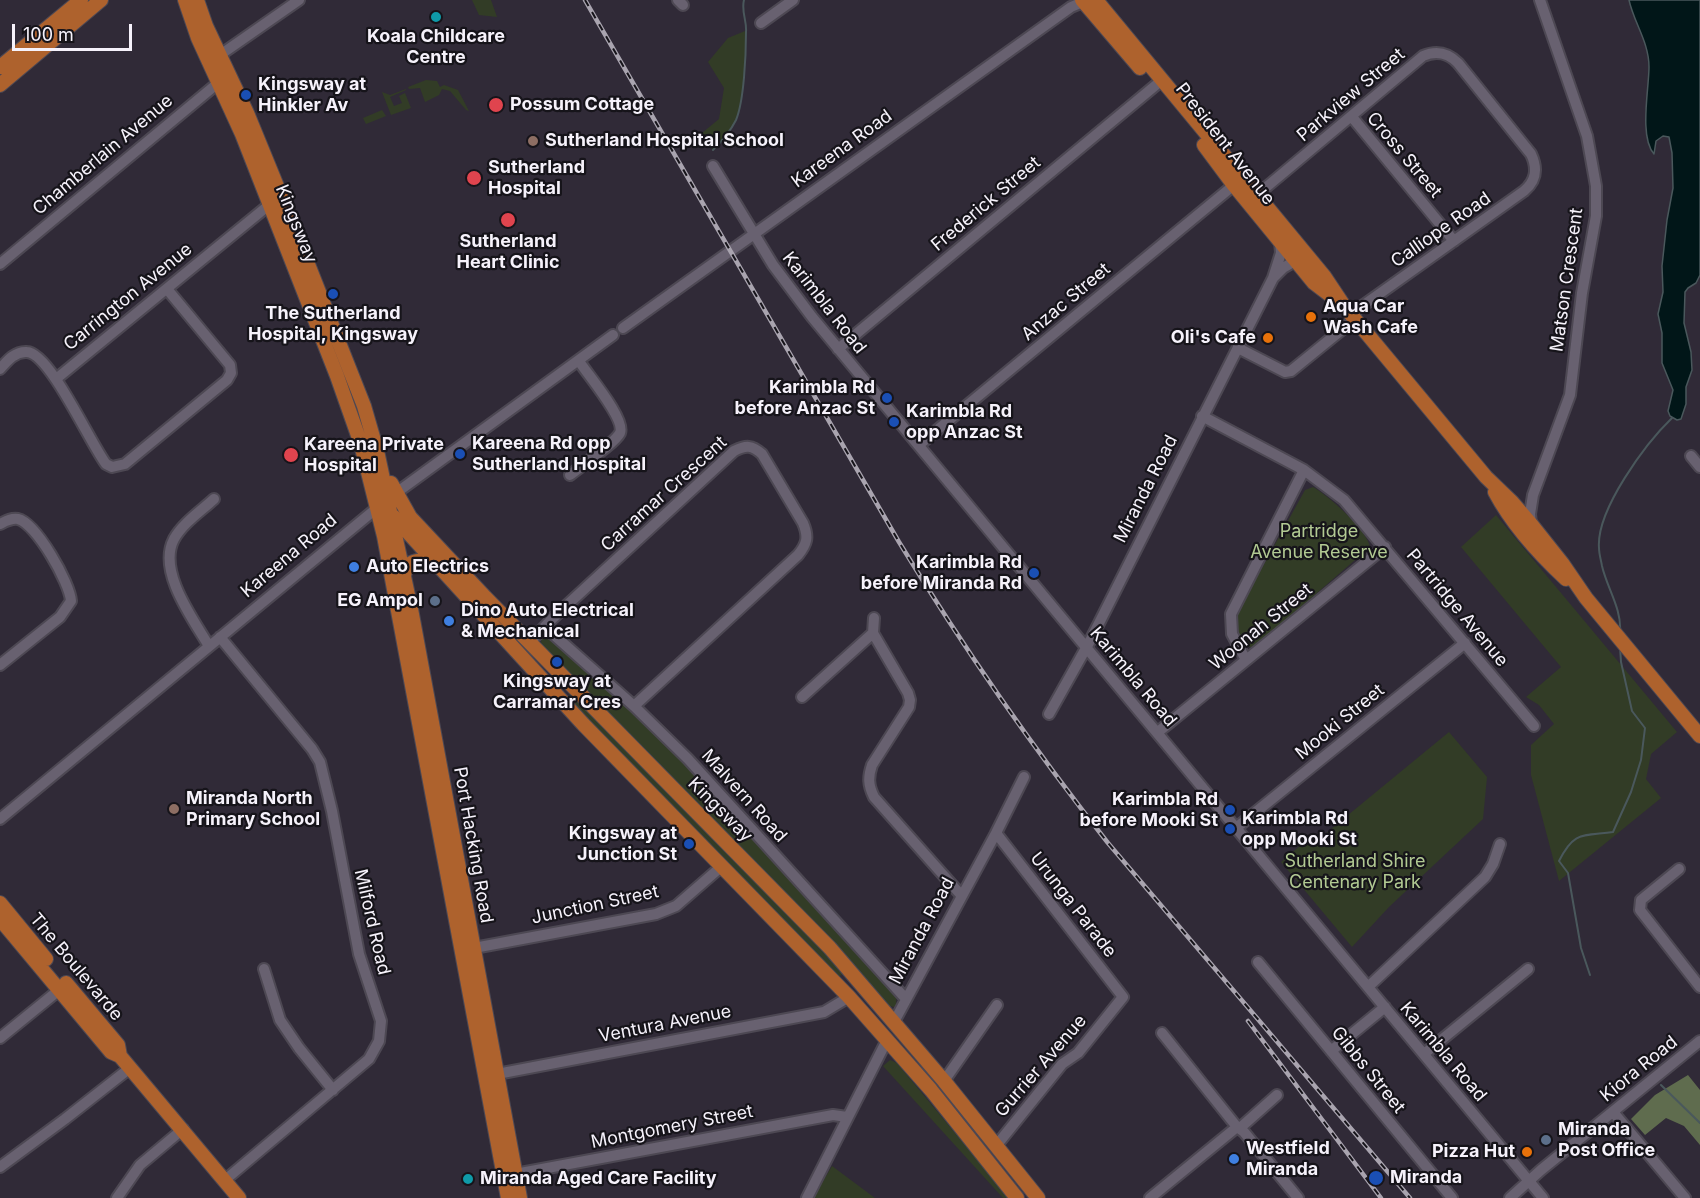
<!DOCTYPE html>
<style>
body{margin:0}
#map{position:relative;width:1700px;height:1198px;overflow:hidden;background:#302a37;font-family:Inter,sans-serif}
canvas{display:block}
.scale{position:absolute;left:12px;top:24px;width:120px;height:27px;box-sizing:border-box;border:3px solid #f6f2fb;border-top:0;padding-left:8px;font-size:18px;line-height:21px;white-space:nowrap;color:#f6f2fb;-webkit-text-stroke:4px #16141a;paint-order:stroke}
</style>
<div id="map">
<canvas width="1700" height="1198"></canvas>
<div class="scale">100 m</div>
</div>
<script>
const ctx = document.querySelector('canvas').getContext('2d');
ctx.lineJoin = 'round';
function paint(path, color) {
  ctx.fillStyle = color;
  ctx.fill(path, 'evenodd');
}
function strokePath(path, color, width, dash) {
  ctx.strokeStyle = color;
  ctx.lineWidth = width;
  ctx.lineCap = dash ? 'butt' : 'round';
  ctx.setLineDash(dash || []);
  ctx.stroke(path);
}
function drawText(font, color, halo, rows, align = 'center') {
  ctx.font = font + ' Inter,sans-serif';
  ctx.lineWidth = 4.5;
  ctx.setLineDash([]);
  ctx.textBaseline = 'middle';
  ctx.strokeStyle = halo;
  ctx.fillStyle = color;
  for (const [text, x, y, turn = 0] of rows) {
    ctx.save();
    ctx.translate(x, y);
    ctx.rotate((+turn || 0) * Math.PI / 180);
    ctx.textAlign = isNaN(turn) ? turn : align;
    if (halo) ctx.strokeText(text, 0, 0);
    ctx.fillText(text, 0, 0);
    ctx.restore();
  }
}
const green = new Path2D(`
 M 472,0 L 491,0 L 497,17 L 479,15 Z
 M 745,31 C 747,50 743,103 736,120 C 731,132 722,141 713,150 L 702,133 L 719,119 L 724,88 L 708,62 L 728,38 Z
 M 426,80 L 437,81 L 440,87 L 444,85 L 458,90 L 469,111 L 466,110 L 450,91 L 442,89 L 439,95 L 425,102 L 420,88 L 409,89 L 408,87 Z
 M 406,89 L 406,90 L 390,97 L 394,106 L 402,103 L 399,96 L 405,93 L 411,108 L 391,115 L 382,92 L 390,95 Z
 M 382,110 L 386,116 L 366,124 L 363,118 Z
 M 1313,487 C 1328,495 1368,531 1370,547 L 1257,645 C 1237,655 1234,626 1237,613 L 1305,490 Z
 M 1496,515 L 1677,732 L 1651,754 L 1646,779 L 1661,798 L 1559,881 L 1531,775 L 1531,745 L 1554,724 L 1539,705 L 1526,697 L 1561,667 L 1461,547 Z
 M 546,637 L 556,638 L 634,706 L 897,988 L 896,1005 L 894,1007 L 879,1004 L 843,973 L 834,982 L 566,698 L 575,690 L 540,646 L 542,638 Z
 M 1449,732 L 1487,777 L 1483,819 L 1389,907 L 1352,947 L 1281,862 L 1309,838 L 1314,843 Z
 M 890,1060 L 897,1063 L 1009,1198 L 1003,1198 L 883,1066 Z
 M 940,1087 L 988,1146 L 988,1147 C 973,1141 948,1103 939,1088 Z
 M 832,1166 L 875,1198 L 813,1198 Z`);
const forest = new Path2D(`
 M 1688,1075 L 1700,1090 L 1700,1145 L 1684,1126 L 1666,1118 L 1645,1135 L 1631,1119 L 1655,1095 Z`);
const water = new Path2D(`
 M 1629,0 L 1700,0 L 1700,275 L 1696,283 L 1688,288 L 1685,292 L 1684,323 L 1691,352 L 1692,370 L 1686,387 L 1686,404 L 1681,419 L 1677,420 L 1670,416 L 1668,411 L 1673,390 L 1662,363 L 1662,333 L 1658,314 L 1663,292 L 1662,266 L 1667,220 L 1673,188 L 1672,153 L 1669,137 L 1663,136 L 1656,141 L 1654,154 C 1639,137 1649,89 1649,67 C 1649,42 1634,23 1629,0 Z`);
const stream = new Path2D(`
 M 713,150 C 722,141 730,132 736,120 C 744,101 746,55 746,32 C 747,21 741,11 744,0
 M 1620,632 C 1622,609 1607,588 1602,566 C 1601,560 1599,554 1599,548 C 1596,510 1646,443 1672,418
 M 1590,975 L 1581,948 L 1568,873 L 1559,861 C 1574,831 1582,836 1613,832 L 1631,792 L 1641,760 L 1645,728 L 1632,711 L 1621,662 L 1620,647
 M 1661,1085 L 1700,1123`);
const minor = new Path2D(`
 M 678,0 L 683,5
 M 761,23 L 793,0
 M 220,55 L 299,0
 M 1352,117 L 1454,241
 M 713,166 L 773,265 L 812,317 L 1543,1198
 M 1252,199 L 1423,56 C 1437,50 1448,53 1458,63 L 1531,154 C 1538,169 1536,181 1524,191 L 1351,314
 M 0,264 L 218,83
 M 1273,278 L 1283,268 L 1295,261 L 1298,255
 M 623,328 L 1071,7 L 1083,2
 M 1238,348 L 1285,372 L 1291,371 L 1355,319
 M 838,349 L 1156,85
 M 0,369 C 7,361 15,351 27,352 C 50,353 90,443 106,464 L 112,467 L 125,464 L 227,380 L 231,373 L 230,365 L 167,289
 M 56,379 L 269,205
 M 1202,416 L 1304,470 L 1344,500 L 1534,726
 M 919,445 L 1234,185
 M 1691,456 L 1700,467
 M 570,475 C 581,466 615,443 620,433 C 626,419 587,374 579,361
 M 396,493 L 613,335
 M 0,524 C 6,521 11,518 18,519 C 36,523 70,583 71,601 L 60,617 L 0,665
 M 1531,524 L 1530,514 L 1533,495 L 1570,395 L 1582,293 L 1596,216 L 1596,186 L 1587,136 L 1540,0
 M 545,627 L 634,706 L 688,759 L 906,999
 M 873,633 L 908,693 L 910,700 L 909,707 L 872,765 C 868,777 868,785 874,797 L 961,895
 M 220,637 L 312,749 L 320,762 L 332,811 L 359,954 L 381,1021 L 379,1041 L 369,1059 L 225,1180
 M 529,643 L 553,618 L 734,451 C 746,445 752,445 762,454 L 803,523 C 809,537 807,544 798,555 L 634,706
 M 209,646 C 193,619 157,571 174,539 C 183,523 201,511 214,499
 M 1246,660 L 1232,634 L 1231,614 L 1304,470
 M 802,697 L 873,633 L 874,618
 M 1049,714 L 1090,641 L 1273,278 L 1281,253 L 1280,241
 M 1158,732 L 1385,547
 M 0,819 L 377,508
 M 1236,828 L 1465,643
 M 1679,869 L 1641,900 L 1640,910 L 1700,987
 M 474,948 L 656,914 L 676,906 L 722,866
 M 1258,962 L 1452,1198
 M 264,969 L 280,1020 L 299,1048 L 333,1090
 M 1368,987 L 1485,877 L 1493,864 L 1500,844
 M 894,1022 L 996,833 L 1024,777
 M 1162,1033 L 1237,1127 L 1244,1132 L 1298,1198
 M 0,1038 L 64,986
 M 1331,1051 L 1385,1007
 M 1424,1054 L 1528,969
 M 497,1074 L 824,1012 L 849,997
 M 944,1081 L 997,1005
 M 1613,1112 L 1685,1198
 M 1240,1128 L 1277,1095
 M 996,1146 L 1062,1064 L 1078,1053 L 1123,997 L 996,833
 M 0,1167 L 65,1119 L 130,1068
 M 515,1174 L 833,1115 L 847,1117
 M 117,1198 L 140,1165 L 183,1129
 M 807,1198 L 887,1040
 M 1150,1198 L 1237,1127
 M 1510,1198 L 1541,1170 L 1700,1041`);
const major = new Path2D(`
 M 185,0 L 198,38 L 242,134 L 337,376 L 361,444 L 384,536 L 508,1198
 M 197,0 L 206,26 L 247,113 L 281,196 L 364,406 L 377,451 L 411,609 L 520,1198
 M 1082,0 L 1140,68
 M 1096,0 L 1324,276 L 1344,306 L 1486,477 L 1512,502 L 1531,524 L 1562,563 L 1586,598 L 1700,736
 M 0,67 L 81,0
 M 0,85 L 101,0
 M 1204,145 L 1233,184 L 1314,283 L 1335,299
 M 391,483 L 410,517 L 485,597 L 830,948 L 944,1081 L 1038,1198
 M 1495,492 C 1512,524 1539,554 1566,579
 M 393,516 L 583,724 L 849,997 L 931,1090 L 1017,1198
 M 404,576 C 407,558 422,558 435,566
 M 0,903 L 46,959
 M 0,919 L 111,1052 L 120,1056 L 239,1198
 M 66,983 L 118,1045 L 120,1056`);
const rail = new Path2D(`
 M 585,0 L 899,542 C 963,647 1032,747 1108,843 L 1410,1198
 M 1248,1021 L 1381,1198`);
const markers = [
 [436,17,6,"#0f9aa8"],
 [246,95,6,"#1a4fb4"],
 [496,105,8,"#e0444e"],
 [533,141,6,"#8d6e63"],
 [474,178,8,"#e0444e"],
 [508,220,8,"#e0444e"],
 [333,294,6,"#1a4fb4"],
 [1311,317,6,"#e8710a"],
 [1268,338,6,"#e8710a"],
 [887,398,6,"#1a4fb4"],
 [894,422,6,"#1a4fb4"],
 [460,454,6,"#1a4fb4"],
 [291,455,8,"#e0444e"],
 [354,567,6,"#3f7fe0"],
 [1034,573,6,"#1a4fb4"],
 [435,601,6,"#5c6f8a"],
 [449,621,6,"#3f7fe0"],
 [557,662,6,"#1a4fb4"],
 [174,809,6,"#8d6e63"],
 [1230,810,6,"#1a4fb4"],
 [1230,829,6,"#1a4fb4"],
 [689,844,6,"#1a4fb4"],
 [1546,1140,6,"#5c6f8a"],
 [1527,1152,6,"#e8710a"],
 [1234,1159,6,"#3f7fe0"],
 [1376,1178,8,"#1a4fb4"],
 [468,1179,6,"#0f9aa8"]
];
const poiNames = [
 ["Koala Childcare",436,37,"center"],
 ["Centre",436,58,"center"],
 ["Kingsway at",258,85],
 ["Hinkler Av",258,106],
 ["Possum Cottage",510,105],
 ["Sutherland Hospital School",545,141],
 ["Sutherland",488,168],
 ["Hospital",488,189],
 ["Sutherland",508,242,"center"],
 ["Heart Clinic",508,263,"center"],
 ["Aqua Car",1323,307],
 ["Wash Cafe",1323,328],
 ["The Sutherland",333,314,"center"],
 ["Hospital, Kingsway",333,335,"center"],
 ["Oli's Cafe",1256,338,"right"],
 ["Karimbla Rd",875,388,"right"],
 ["before Anzac St",875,409,"right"],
 ["Karimbla Rd",906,412],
 ["opp Anzac St",906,433],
 ["Kareena Rd opp",472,444],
 ["Sutherland Hospital",472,465],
 ["Kareena Private",304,445],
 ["Hospital",304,466],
 ["Karimbla Rd",1022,563,"right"],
 ["before Miranda Rd",1022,584,"right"],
 ["Auto Electrics",366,567],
 ["EG Ampol",423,601,"right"],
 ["Dino Auto Electrical",461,611],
 ["& Mechanical",461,632],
 ["Kingsway at",557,682,"center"],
 ["Carramar Cres",557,703,"center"],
 ["Miranda North",186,799],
 ["Primary School",186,820],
 ["Karimbla Rd",1218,800,"right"],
 ["before Mooki St",1218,821,"right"],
 ["Karimbla Rd",1242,819],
 ["opp Mooki St",1242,840],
 ["Kingsway at",677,834,"right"],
 ["Junction St",677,855,"right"],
 ["Miranda",1558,1130],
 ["Post Office",1558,1151],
 ["Westfield",1246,1149],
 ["Miranda",1246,1170],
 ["Pizza Hut",1515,1152,"right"],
 ["Miranda",1390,1178],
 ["Miranda Aged Care Facility",480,1179]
];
const streetNames = [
 ["Parkview Street",1351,95,-40],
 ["President Avenue",1225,144,52],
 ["Kareena Road",842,149,-36],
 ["Chamberlain Avenue",103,155,-40],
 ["Cross Street",1404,155,50],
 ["Frederick Street",986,204,-40],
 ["Kingsway",296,224,68],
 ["Calliope Road",1441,230,-35],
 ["Matson Crescent",1567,280,-82],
 ["Carrington Avenue",128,297,-39],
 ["Anzac Street",1066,302,-40],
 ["Karimbla Road",824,303,52],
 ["Miranda Road",1146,489,-63],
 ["Carramar Crescent",664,494,-42],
 ["Kareena Road",289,556,-40],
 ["Partridge Avenue",1457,608,50],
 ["Woonah Street",1261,627,-39],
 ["Karimbla Road",1133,677,50],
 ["Mooki Street",1340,722,-39],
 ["Malvern Road",744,796,48],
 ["Kingsway",720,810,45],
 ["Port Hacking Road",473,845,80],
 ["Junction Street",595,905,-12],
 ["Urunga Parade",1073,905,52],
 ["Milford Road",372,922,77],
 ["Miranda Road",922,931,-62],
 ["The Boulevarde",76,967,50],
 ["Ventura Avenue",665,1024,-11],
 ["Karimbla Road",1443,1052,50],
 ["Gurrier Avenue",1041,1066,-49],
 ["Kiora Road",1639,1069,-39],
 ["Gibbs Street",1368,1070,51],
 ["Montgomery Street",672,1127,-11]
];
const parkNames = [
 ["Partridge",1319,532],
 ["Avenue Reserve",1319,553],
 ["Sutherland Shire",1355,862],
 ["Centenary Park",1355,883]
];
paint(green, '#323c26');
paint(forest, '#5f6c4e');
paint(water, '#011618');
strokePath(water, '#4a585c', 1.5);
strokePath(stream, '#4a585c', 2);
strokePath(minor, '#4d4853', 14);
strokePath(major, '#4d4853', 16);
strokePath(minor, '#686170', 10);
strokePath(major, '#ae622d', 14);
strokePath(rail, '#a9a4af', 4.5);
strokePath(rail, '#16141a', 2, [7]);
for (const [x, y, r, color] of markers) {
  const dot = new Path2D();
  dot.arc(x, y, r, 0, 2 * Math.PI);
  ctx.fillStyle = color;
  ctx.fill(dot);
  strokePath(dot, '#16141a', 2);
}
drawText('bold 18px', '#f6f2fb', '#16141a', poiNames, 'left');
drawText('18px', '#f6f2fb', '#16141a', streetNames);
drawText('18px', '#b2ca93', '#16141a', parkNames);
</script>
